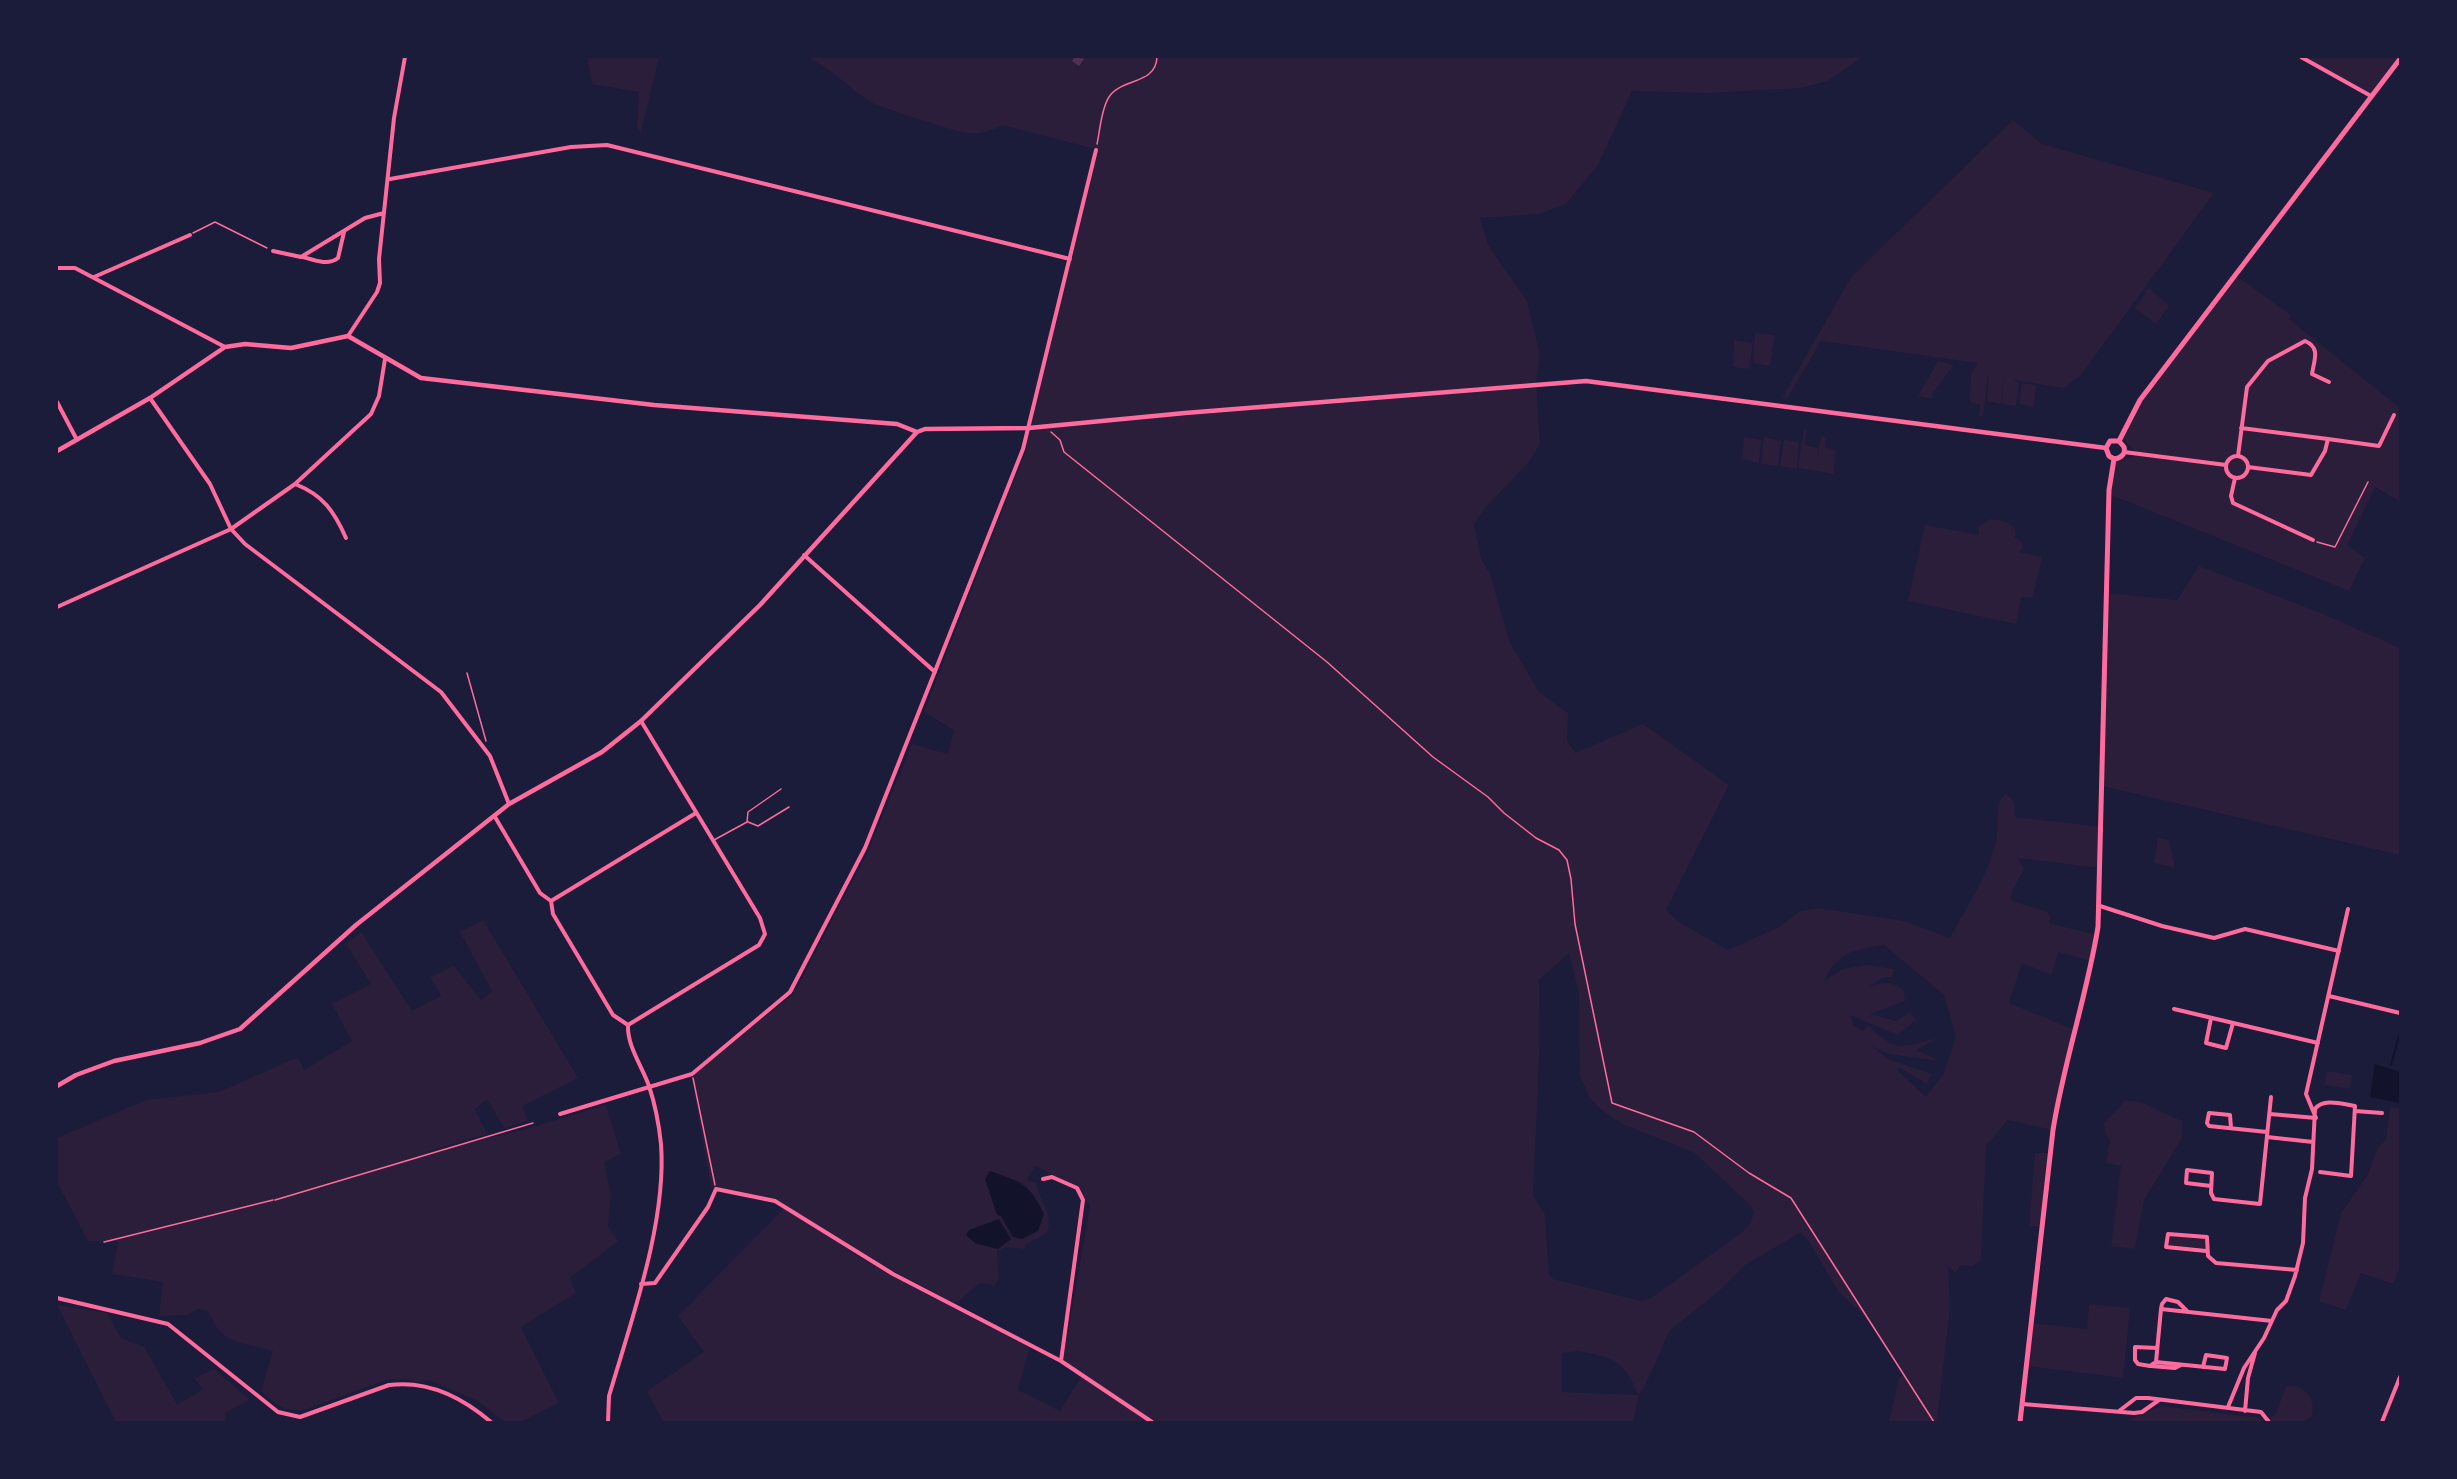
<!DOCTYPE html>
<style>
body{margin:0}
#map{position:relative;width:2457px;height:1479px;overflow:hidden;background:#1b1b3a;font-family:"Exo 2",sans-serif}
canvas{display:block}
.frame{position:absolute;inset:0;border:58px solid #1b1b3a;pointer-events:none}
</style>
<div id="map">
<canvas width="2457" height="1479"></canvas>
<div class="frame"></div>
</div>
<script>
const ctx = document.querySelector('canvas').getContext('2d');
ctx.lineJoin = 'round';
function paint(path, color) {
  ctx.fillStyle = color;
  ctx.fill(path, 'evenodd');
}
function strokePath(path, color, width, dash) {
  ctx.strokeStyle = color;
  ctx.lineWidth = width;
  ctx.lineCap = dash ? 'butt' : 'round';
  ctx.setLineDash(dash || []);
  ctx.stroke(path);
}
const green = new Path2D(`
 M 587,57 L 659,57 L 641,133 L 637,127 L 639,92 L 592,84 Z
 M 807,57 L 1862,57 L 1828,81 L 1801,88 L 1708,93 L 1632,91 L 1598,165 L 1566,204 L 1539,214 L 1480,218 L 1488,245 L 1527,301 L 1540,355 L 1536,384 L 1540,444 L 1529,462 L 1484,509 L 1474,524 L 1481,558 L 1490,574 L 1510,643 L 1539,692 L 1568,713 L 1567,741 L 1575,753 L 1643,724 L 1729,785 L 1666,910 L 1679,922 L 1728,950 L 1779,927 L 1800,911 L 1818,908 L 1904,921 L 1950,938 C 1966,908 1988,875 1996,842 C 2000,828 1992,804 2006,794 L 2014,802 L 2015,817 L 2102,827 L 2101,868 L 2018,858 L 2024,869 L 2012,892 L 2011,901 L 2046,911 L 2051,917 L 2049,923 L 2097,935 L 2093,961 L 2058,952 L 2052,975 L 2022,963 L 2009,1003 L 2075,1030 L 2053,1130 L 2008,1120 L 1986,1146 L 1981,1260 L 1973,1266 L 1961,1265 L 1955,1273 L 1948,1266 L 1950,1307 L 1937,1422 L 1889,1422 L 1899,1378 L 1904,1375 L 1869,1321 L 1838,1291 L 1807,1238 L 1800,1233 L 1745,1265 L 1718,1292 L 1670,1330 L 1645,1386 L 1639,1395 L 1633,1422 L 1155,1422 L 1063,1360 L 1090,1207 L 1079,1188 L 1035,1166 L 1027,1180 L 1036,1183 C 1040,1202 1054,1214 1047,1233 L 1025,1245 L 1025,1249 L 1006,1247 L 997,1251 L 999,1278 L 995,1285 L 980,1283 L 955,1304 L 867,1257 L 779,1201 L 711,1188 L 691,1074 L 794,994 L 868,851 L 912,744 L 948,754 L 954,730 L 924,712 L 1026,450 L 1023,449 L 1095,149 L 1002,125 C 991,132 980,134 967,133 C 957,132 879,107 871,102 C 848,88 831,67 807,57 ZM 1884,945 L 1944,995 L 1956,1037 L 1944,1073 L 1926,1097 L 1897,1070 L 1900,1068 L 1927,1084 L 1932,1074 L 1888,1059 L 1872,1046 L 1889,1054 L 1940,1061 L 1916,1050 L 1939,1037 C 1904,1048 1895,1053 1868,1025 L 1863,1031 L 1854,1026 L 1850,1015 L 1898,1035 L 1916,1020 L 1910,1012 L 1896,1021 L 1870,1014 L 1905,1001 L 1904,991 C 1894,980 1880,983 1868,987 L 1883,978 L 1892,977 L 1894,969 L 1867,965 L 1843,969 L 1824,981 C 1838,952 1853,950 1884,945 ZM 1569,953 L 1579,993 L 1580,1077 L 1590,1098 L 1599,1108 L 1622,1124 L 1695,1153 L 1752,1207 L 1754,1213 L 1750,1224 L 1741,1233 L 1650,1299 L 1641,1301 L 1553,1279 L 1549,1274 L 1545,1215 L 1533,1195 L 1540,1040 L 1539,980 ZM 992,1172 L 1023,1183 L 1035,1197 L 1013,1237 L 1001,1216 L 987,1180 ZM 1578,1351 C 1613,1358 1624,1359 1638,1395 L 1562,1392 L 1562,1353 Z
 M 2301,57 L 2400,57 L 2371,96 Z
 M 2013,120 L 2042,144 L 2214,193 L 2081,375 L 2064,388 L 2013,380 L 2019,383 L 2016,406 L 2002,404 L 2004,378 L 2001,404 L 1988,401 L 1988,376 L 1983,416 L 1979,416 L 1980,405 L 1970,402 L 1971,373 L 1978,363 L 1821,341 L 1787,399 L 1782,398 L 1851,277 Z
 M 2235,275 L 2291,315 L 2289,319 L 2400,408 L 2400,501 L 2375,487 L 2347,545 L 2365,558 L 2349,591 L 2109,494 L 2116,461 L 2132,457 L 2134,450 L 2123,439 L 2127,420 Z
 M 2149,288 L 2169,306 L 2156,324 L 2135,308 Z
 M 1755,333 L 1775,335 L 1770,366 L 1753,363 Z
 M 1734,340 L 1753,343 L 1749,369 L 1733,367 Z
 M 1938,361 L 1954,365 L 1932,394 L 1932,399 L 1918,396 Z
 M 2022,383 L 2036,385 L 2034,407 L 2019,404 Z
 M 1807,429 L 1805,445 L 1818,448 L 1817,458 L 1821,436 L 1826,437 L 1825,447 L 1835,450 L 1834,474 L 1798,468 L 1804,430 Z
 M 1744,437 L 1761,440 L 1759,463 L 1742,459 Z
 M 1764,437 L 1781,441 L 1778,466 L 1761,464 Z
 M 1784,439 L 1799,443 L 1797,469 L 1780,466 Z
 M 1990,519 C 2002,520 2019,523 2015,538 L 2020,540 L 2023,547 L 2019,552 L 2042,557 L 2033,597 L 2021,598 L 2016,624 L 1908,601 L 1925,525 L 1979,535 L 1978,527 Z
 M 2199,566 L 2321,613 L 2400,648 L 2400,855 L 2102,786 L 2107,593 L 2177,600 Z
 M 2158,837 L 2169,840 L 2175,868 L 2154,863 Z
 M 483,920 L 578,1078 L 522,1106 L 528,1121 L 504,1128 L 487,1099 L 475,1109 L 487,1134 L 419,1154 L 519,1131 L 606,1105 L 621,1154 L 604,1162 L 611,1196 L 608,1226 L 618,1241 L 570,1278 L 576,1293 L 521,1327 L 559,1403 L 520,1422 L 505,1422 L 478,1401 L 429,1380 L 420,1382 L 400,1379 L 386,1380 L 304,1410 C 284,1413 275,1404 261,1391 L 273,1351 C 241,1342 221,1345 208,1311 L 198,1309 L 187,1315 L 159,1316 L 163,1282 L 112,1274 L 118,1241 L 88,1241 L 57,1182 L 57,1138 L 146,1100 L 219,1092 L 298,1057 L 304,1070 L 352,1041 L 332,1004 L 371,984 L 346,944 L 361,932 L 412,1011 L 441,996 L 430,977 L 454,966 L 481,1000 L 492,991 L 460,932 Z
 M 2327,1071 L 2352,1075 L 2350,1089 L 2324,1085 Z
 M 2124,1100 L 2141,1102 L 2182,1121 L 2182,1138 L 2144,1200 L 2135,1249 L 2111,1246 L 2121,1166 L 2106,1163 L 2110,1141 L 2105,1132 L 2104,1123 C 2111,1114 2119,1111 2124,1100 Z
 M 2390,1107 L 2400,1108 L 2400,1267 L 2393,1284 L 2361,1273 L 2346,1310 L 2319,1301 L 2341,1213 L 2367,1176 L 2378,1148 L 2386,1140 Z
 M 2035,1153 L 2050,1153 L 2043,1227 L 2029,1226 Z
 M 785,1207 L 859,1257 L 1030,1346 L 1018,1390 L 1060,1411 L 1081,1377 L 1148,1422 L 663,1422 L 647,1391 L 704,1352 L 678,1316 Z
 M 2169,1235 L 2206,1238 L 2205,1250 L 2168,1246 Z
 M 2089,1304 L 2130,1308 L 2123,1378 L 2027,1366 L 2031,1323 L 2087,1329 Z
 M 57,1305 L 107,1313 L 121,1338 L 144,1347 L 177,1404 L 203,1390 L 195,1378 L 214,1369 L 250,1400 L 225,1413 L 225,1422 L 116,1422 Z
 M 2286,1386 C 2304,1382 2318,1401 2311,1417 L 2303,1422 L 2269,1422 L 2268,1419 L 2276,1414 Z
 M 2161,1406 L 2259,1418 L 2263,1422 L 2124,1422 Z`);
const water = new Path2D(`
 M 2375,1064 L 2400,1072 L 2400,1103 L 2370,1097 Z
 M 990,1171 C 1020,1182 1030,1184 1044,1214 L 1038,1231 L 1022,1239 L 1013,1237 L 1001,1216 L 997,1215 L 985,1179 Z
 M 999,1219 L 1011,1239 L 998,1249 L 975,1243 L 966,1235 L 969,1230 Z`);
const stream = new Path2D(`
 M 2391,1065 L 2400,1032`);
const building = new Path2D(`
 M 1075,57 L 1084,59 L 1079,66 L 1072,61 Z`);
const path = new Path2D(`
 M 1097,144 C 1100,131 1101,109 1109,97 C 1121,78 1156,85 1157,57
 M 193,233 L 215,222 L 267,248
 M 1051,432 L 1060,440 L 1064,452 L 1327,662 L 1433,757 L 1488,797 L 1504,813 L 1536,838 L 1559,850 L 1567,860 L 1571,879 L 1575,924 L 1612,1103 L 1694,1132 L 1749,1173 L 1791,1198 L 1934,1422
 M 2317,542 L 2335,547 L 2368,482
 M 467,673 L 486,741
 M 693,1078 L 715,1185
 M 275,1200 L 533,1123
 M 104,1242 L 273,1200`);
const service = new Path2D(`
 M 748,822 L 758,826 L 789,807
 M 714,840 L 747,822 L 748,812 L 781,789`);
const minor = new Path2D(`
 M 2301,57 L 2371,96
 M 390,179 L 571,147 L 607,145 L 1070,259
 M 273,251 L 301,257 L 365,218 L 384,213
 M 303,257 C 314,260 328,266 338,258 L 344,232
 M 57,268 L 75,268 L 225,347
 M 94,277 L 190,235
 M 348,336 L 377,292 L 380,283 L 379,259 L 394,118 L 405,57
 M 150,398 L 210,484 L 231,529 L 245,544 L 441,692 L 490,756 L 509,804
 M 57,402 L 77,440
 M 2241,428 L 2328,439
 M 2124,452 L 2226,465
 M 2238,456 L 2247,387 L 2268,361 L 2305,341 C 2321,348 2314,360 2312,374 L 2329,382
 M2226 467a11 11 0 1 1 22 0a11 11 0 1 1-22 0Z
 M 2248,467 L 2311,475 L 2325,451 L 2328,439 L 2379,446 L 2394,415
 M 2235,478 L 2231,496 L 2233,503 L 2313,540
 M 295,484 C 323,495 334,511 346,538
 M 804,555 L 935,672
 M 57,607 L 231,529 L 295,484 L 371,414 L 379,396 L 385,359
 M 495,817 L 540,893 L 551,901 L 553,914 L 613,1015 L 628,1025 C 627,1046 642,1066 649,1086 C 655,1104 659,1125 661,1144 C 667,1222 631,1321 609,1396 L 608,1422
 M 551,901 L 696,813
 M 2100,906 L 2162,926 L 2214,938 L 2245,929 L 2339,951
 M 2329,996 L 2400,1013
 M 2174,1009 L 2318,1043
 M 2211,1018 L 2206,1043 L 2226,1048 L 2233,1023
 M 628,1025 L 759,945 L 765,934 L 760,918 L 641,721
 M 2355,1111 L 2382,1113
 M 560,1114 L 692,1074 L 790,992 L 865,848 L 1023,449 L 1096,150
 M 2270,1114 L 2316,1118 L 2306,1094 L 2348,909
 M 2231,1128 L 2230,1115 L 2209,1113 L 2207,1123 L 2209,1126 L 2267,1132
 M 2267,1137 L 2313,1142
 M 1043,1179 L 1052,1177 L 1077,1188 L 1083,1200 L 1061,1361
 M 2211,1186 L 2186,1183 L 2187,1170 L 2212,1173 L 2211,1193 L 2214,1199 L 2260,1204 L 2271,1097
 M 2206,1251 L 2166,1247 L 2168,1234 L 2207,1237 L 2208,1256 L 2216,1263 L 2297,1270
 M 641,1284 L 655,1283 L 708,1207 L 716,1189 L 775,1201 L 893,1274 L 1061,1361 L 1152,1422
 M 57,1298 L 168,1324 L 278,1412 L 300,1417 L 389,1385 C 428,1380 462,1397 491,1422
 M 2161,1309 L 2162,1304 L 2166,1299 L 2178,1302 L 2187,1311
 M 2156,1362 L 2150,1366 L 2138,1364 L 2135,1360 L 2135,1347 L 2157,1348
 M 2151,1366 L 2175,1368 L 2181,1365
 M 2203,1367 L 2206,1355 L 2227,1358 L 2225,1369 L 2156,1362 L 2161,1309 L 2272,1321
 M 2022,1404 L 2134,1413 L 2142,1412 L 2159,1400
 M 2228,1407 L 2244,1368 L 2264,1338 L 2277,1310 L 2286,1301 L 2295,1276 L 2303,1243 L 2305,1198 L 2312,1169 L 2315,1109 C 2323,1098 2342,1104 2355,1106 L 2351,1176 L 2320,1172
 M 2119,1411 L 2136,1398 L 2148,1398 L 2261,1412 L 2269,1422
 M 2245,1411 L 2248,1378 L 2255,1353
 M 2382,1422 L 2400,1377`);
const tertiary = new Path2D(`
 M 57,451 L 150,398 L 225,347 L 245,344 L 291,348 L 348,336 L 421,378 L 654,405 L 897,424 L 917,432
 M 57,1086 L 76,1075 L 114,1061 L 200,1043 L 240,1029 L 356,925 L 509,804 L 602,752 L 641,721 L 760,605 L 917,432 L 925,429 L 1029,428 L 1185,413 L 1586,381 L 2106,448`);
const secondary = new Path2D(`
 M 2119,441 L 2140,400 L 2400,59
 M 2114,459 L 2109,456 L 2106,448 L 2110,441 L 2119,441
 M 2114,459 C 2121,458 2126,454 2124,447 L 2119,441
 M 2020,1422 L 2053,1130 C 2064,1061 2087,995 2098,927 L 2109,490 L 2114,459`);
paint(green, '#2a1e3b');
paint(water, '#12122b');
strokePath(stream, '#12122b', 2);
paint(building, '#542f53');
strokePath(path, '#ff6b9d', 1.5);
strokePath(service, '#ff6b9d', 1.5);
strokePath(minor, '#ff6b9d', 4);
strokePath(tertiary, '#ff6b9d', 4.5);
strokePath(secondary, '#ff6b9d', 5);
</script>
